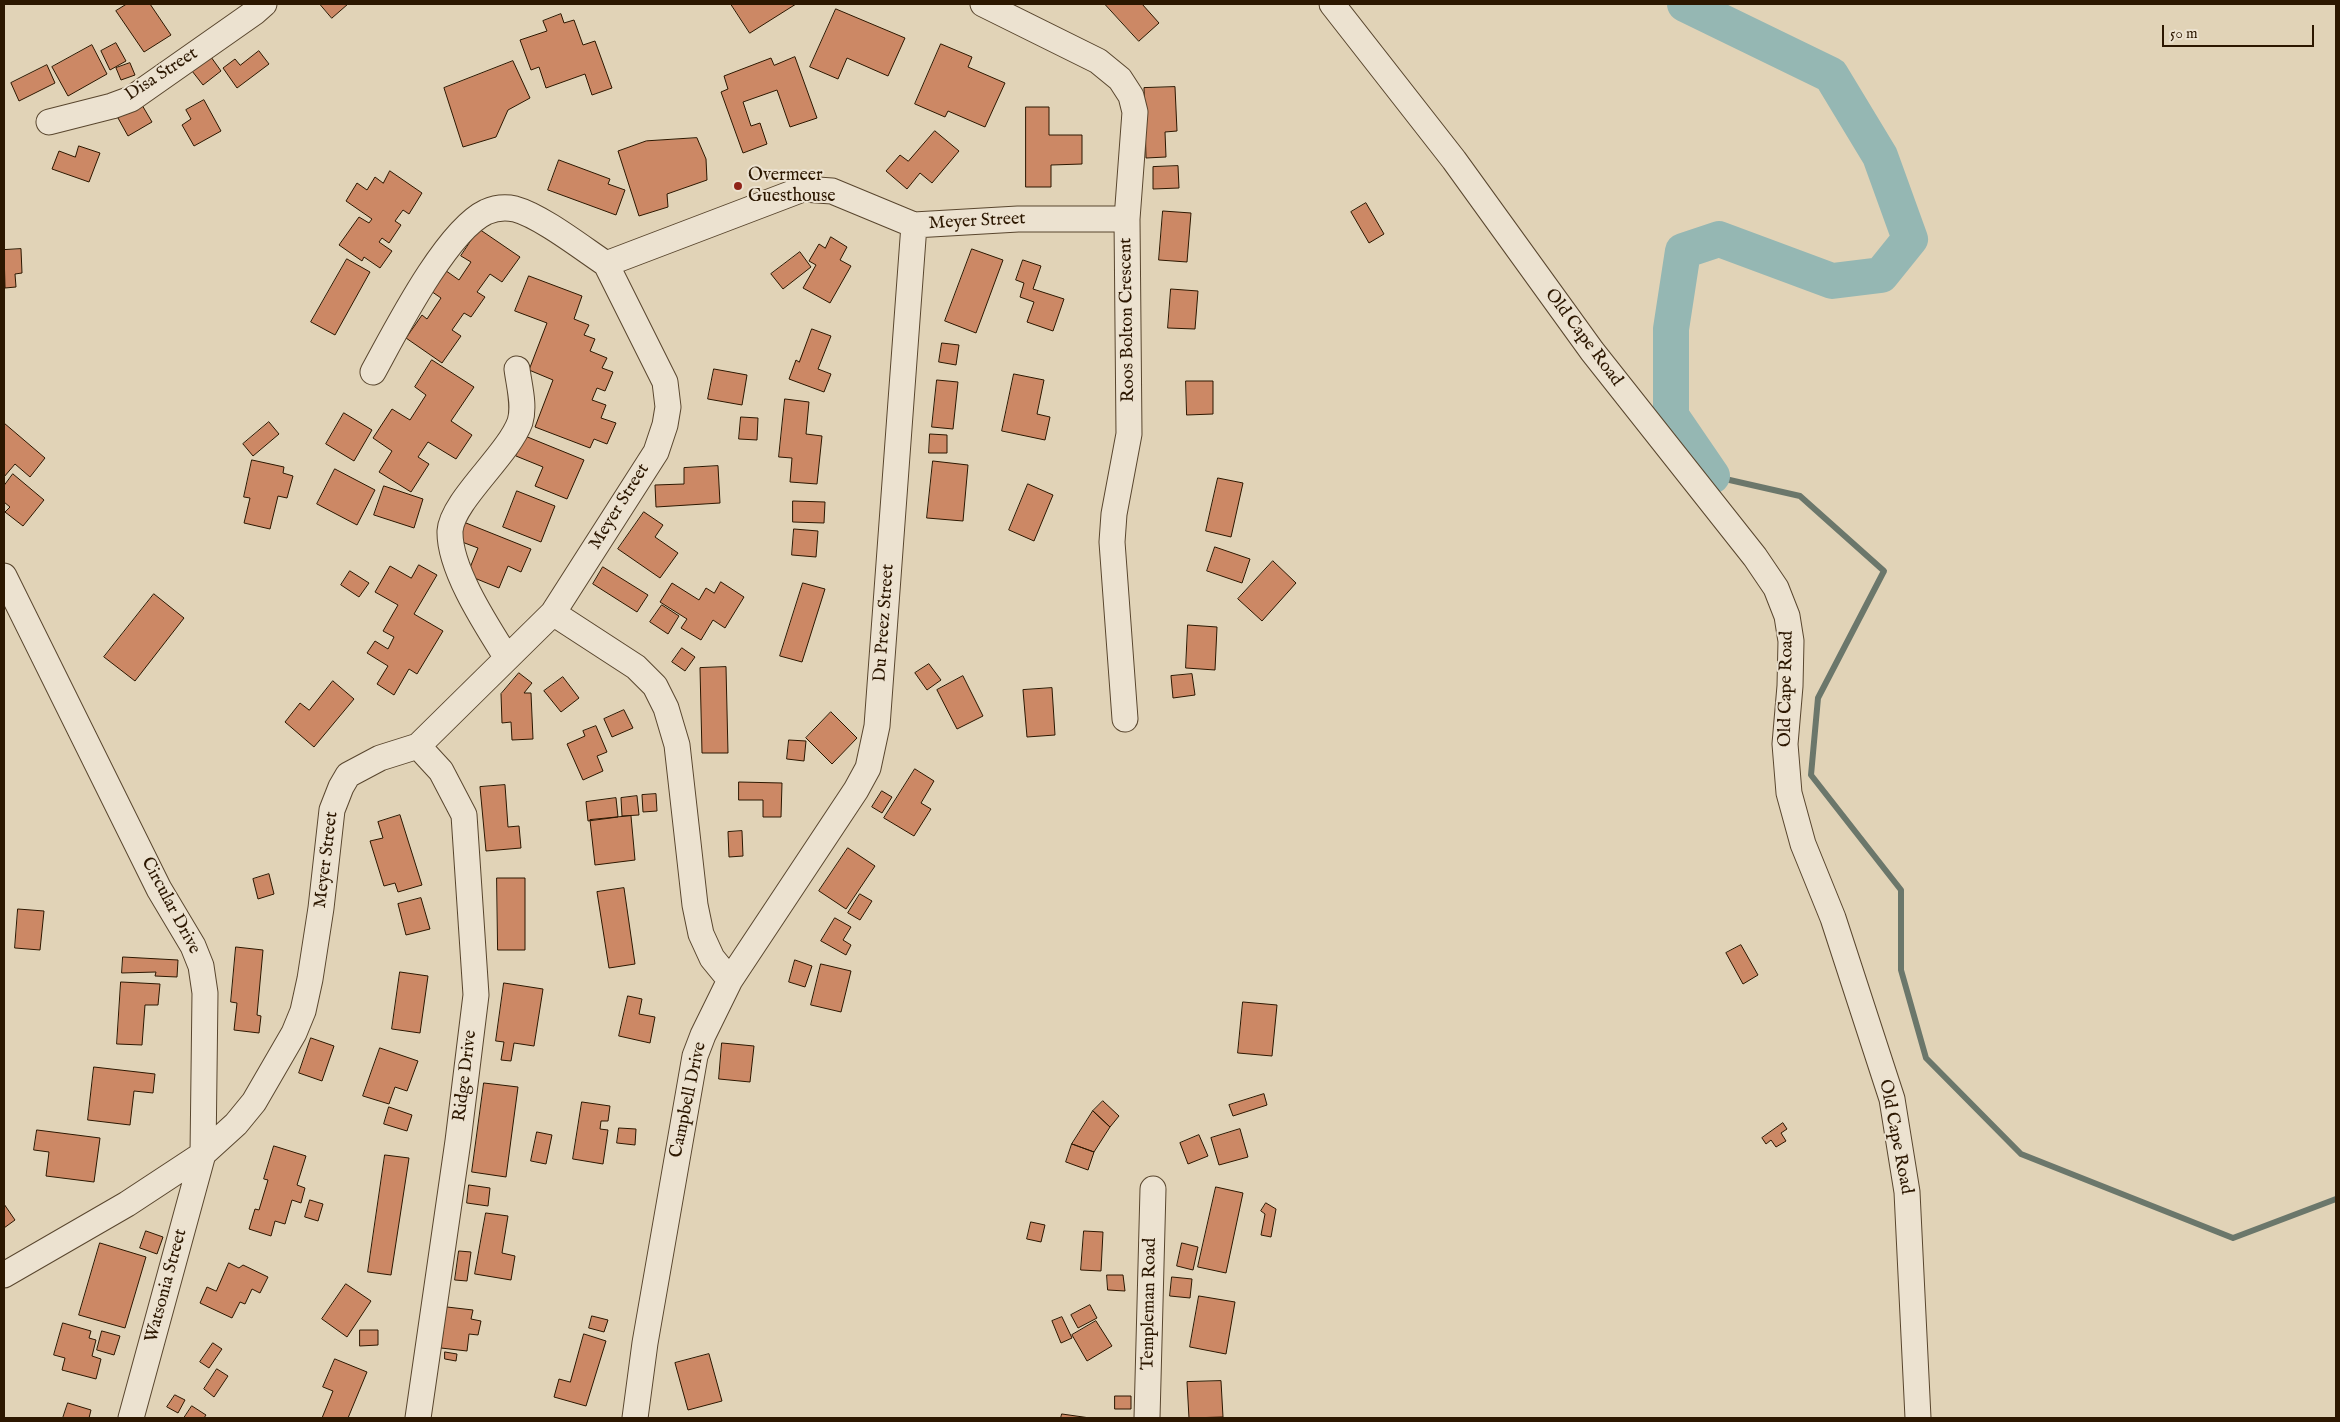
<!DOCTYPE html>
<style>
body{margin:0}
#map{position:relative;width:2340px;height:1422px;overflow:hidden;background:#e1d3b7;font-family:"IM FELL English",serif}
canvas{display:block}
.frame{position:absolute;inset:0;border:5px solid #2c1700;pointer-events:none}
.scale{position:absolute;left:2162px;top:25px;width:152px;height:22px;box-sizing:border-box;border:2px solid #2c1700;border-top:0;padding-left:6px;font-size:15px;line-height:18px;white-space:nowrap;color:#2c1700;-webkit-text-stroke:4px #ece2d0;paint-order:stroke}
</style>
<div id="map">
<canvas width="2340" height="1422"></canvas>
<div class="frame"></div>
<div class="scale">50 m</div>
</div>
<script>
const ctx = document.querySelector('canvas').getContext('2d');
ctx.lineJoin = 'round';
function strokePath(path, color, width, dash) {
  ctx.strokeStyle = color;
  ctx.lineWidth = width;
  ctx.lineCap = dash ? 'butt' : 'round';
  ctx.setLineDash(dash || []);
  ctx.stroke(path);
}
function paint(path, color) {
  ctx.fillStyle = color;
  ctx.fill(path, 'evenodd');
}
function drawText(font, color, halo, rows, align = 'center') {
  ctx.font = font + ' "IM FELL English",serif';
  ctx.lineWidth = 4;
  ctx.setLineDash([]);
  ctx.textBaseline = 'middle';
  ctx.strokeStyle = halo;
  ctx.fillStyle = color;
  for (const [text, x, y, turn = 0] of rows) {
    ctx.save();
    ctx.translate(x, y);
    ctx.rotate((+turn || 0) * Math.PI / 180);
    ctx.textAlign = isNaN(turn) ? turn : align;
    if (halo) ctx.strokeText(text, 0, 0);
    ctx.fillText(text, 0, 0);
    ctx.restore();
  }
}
const stream = new Path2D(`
 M 1712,476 L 1800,496 L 1884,571 L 1818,698 L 1811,775 L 1901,890 L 1901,970 L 1926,1058 L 2021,1154 L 2233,1238 L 2336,1199`);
const river = new Path2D(`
 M 1685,4 L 1831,75 L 1880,156 L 1910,239 L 1881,275 L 1832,281 L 1719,239 L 1683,251 L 1671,329 L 1671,416 L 1712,476`);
const building = new Path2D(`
 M 127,4 L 150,4 L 171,35 L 144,52 L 116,11 Z
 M 320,4 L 348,4 L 332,18 Z
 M 731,4 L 796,4 L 750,33 Z
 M 1105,4 L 1142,4 L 1159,23 L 1139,41 Z
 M 836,9 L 905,38 L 888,76 L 847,58 L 838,79 L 810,67 Z
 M 561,14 L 564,23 L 574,20 L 583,45 L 595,41 L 612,88 L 592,95 L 585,74 L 546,88 L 539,67 L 531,70 L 520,40 L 547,31 L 543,21 Z
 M 116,43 L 126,61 L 110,70 L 101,51 Z
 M 941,44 L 972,57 L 968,67 L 1005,83 L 985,127 L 948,111 L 945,117 L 915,104 Z
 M 92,45 L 107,74 L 68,96 L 52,67 Z
 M 259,51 L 269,64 L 237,88 L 223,68 L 235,59 L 240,65 Z
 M 211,57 L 221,71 L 203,85 L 192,71 Z
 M 795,57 L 817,118 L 790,127 L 777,90 L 743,102 L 751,126 L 760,123 L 767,144 L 743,153 L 721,92 L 728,89 L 724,76 L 771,58 L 774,65 Z
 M 513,61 L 530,98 L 508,110 L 496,137 L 463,147 L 444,88 Z
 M 130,63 L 135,75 L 121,80 L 116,68 Z
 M 47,65 L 55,83 L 19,101 L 11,83 Z
 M 1175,87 L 1177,131 L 1165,132 L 1166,157 L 1146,158 L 1144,88 Z
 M 204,100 L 221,131 L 194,146 L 182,125 L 191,119 L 186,110 Z
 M 142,105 L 152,122 L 128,136 L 118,118 Z
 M 1026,107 L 1049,107 L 1049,135 L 1082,135 L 1082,164 L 1051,165 L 1051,187 L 1026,187 Z
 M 935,131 L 959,151 L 932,183 L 920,173 L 907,189 L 886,171 L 900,155 L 908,161 Z
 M 697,138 L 706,159 L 707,180 L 667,194 L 668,207 L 639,216 L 618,151 L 646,141 Z
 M 79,146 L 100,153 L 89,182 L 52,169 L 59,151 L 75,157 Z
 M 559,160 L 610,179 L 608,184 L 625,190 L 616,215 L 548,190 Z
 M 1178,166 L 1179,188 L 1153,189 L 1153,167 Z
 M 390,171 L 422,193 L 409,214 L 403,210 L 395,221 L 401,225 L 389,243 L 382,238 L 379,242 L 392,251 L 380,268 L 364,257 L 362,261 L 339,245 L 359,217 L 369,223 L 372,219 L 346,201 L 357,183 L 367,190 L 375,177 L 383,183 Z
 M 1366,203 L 1384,234 L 1369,243 L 1351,212 Z
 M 1163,211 L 1191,213 L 1187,262 L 1159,260 Z
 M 479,229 L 520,257 L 502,282 L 490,274 L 477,292 L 485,297 L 471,317 L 464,313 L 452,330 L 461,336 L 442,363 L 406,338 L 422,315 L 427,319 L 441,298 L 428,289 L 442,268 L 459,280 L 471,262 L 461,256 Z
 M 831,237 L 847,247 L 840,260 L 851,266 L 830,303 L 803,288 L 816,265 L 809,261 L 819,244 L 825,248 Z
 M 21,249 L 22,273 L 15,274 L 16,287 L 5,288 L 4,250 Z
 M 972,249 L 1003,260 L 976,333 L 945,321 Z
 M 800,252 L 811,267 L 783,289 L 771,274 Z
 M 347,259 L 370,272 L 335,335 L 311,322 Z
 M 1023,260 L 1041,266 L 1033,289 L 1064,299 L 1053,331 L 1027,322 L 1034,302 L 1020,297 L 1024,283 L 1016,280 Z
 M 529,276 L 582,296 L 574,319 L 589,325 L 584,335 L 595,339 L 590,351 L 607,358 L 602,368 L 613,372 L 605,391 L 597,388 L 592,400 L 606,405 L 601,418 L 616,423 L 607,444 L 594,439 L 590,448 L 535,427 L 553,380 L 529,370 L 547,323 L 515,311 Z
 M 1171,289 L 1198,291 L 1195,329 L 1168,328 Z
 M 812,329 L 831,336 L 818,369 L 831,374 L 824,392 L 789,379 L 796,360 L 799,362 Z
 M 942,343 L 959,345 L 956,365 L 939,362 Z
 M 432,360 L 474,387 L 451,421 L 472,435 L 456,459 L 428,442 L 418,457 L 429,464 L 411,492 L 379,472 L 392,451 L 373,438 L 392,409 L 410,420 L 426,395 L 415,387 Z
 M 714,369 L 747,375 L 742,405 L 708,399 Z
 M 1014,374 L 1044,380 L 1037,414 L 1050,417 L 1045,440 L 1002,431 Z
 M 937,380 L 958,382 L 953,429 L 932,427 Z
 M 1186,381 L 1213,381 L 1213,414 L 1187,415 Z
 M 785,399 L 809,402 L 806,434 L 822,436 L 817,484 L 790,482 L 792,458 L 779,457 Z
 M 344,413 L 372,430 L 354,461 L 326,444 Z
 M 741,417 L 758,418 L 757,440 L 739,439 Z
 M 269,422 L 279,434 L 253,456 L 243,444 Z
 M 4,423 L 45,458 L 30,477 L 15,464 L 4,477 Z
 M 930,434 L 947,435 L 947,453 L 929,453 Z
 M 525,436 L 584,460 L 567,499 L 535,486 L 543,467 L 516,456 Z
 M 252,460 L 284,467 L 283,473 L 293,476 L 287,498 L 278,496 L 270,529 L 244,523 L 250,498 L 244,497 Z
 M 933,461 L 968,465 L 963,521 L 927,518 Z
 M 718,466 L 720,503 L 656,507 L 655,485 L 684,484 L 684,468 Z
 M 335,469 L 375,490 L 357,525 L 317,504 Z
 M 13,474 L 44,500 L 23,526 L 5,512 L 10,507 L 4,502 L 4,486 Z
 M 1218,478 L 1243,483 L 1231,537 L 1206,531 Z
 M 1028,484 L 1053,495 L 1034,541 L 1009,530 Z
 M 384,486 L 423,499 L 414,528 L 374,515 Z
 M 517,491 L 555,506 L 541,542 L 503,527 Z
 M 793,501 L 825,502 L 824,523 L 793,522 Z
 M 644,512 L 663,525 L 655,537 L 678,553 L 660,578 L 618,549 Z
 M 461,521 L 531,549 L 521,572 L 508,566 L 499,588 L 467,575 L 478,548 L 454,539 Z
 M 794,529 L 818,531 L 816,557 L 792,555 Z
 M 1215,547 L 1250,559 L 1242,583 L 1207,571 Z
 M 1273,561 L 1296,583 L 1262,621 L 1238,599 Z
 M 419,565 L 437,575 L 414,614 L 443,631 L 417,674 L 409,669 L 394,695 L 377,684 L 388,666 L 367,653 L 375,641 L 388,649 L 394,637 L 383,631 L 398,605 L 375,592 L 390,566 L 411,578 Z
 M 603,567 L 648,595 L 637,612 L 593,584 Z
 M 350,571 L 369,583 L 359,597 L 341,585 Z
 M 721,582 L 744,597 L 725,628 L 713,620 L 701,640 L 681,628 L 687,619 L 660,602 L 672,583 L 699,600 L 706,588 L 714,593 Z
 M 803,583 L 825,589 L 802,662 L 780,656 Z
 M 154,594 L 184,618 L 135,681 L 104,657 Z
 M 662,605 L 679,616 L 668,634 L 650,622 Z
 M 1188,625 L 1217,627 L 1215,670 L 1186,668 Z
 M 682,648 L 695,657 L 685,671 L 672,662 Z
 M 929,664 L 941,680 L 927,690 L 915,673 Z
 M 726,667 L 728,753 L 702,753 L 700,668 Z
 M 519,673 L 532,683 L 524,693 L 531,693 L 533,739 L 512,740 L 511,722 L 502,723 L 501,694 Z
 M 1192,674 L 1195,695 L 1173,698 L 1171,676 Z
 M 963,676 L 983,716 L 957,729 L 937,690 Z
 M 563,677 L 579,698 L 561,712 L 544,691 Z
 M 333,681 L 354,699 L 314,747 L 285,722 L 300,703 L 309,710 Z
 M 1052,688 L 1055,735 L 1027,737 L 1023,690 Z
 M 624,710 L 633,728 L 612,737 L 604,719 Z
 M 831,712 L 857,738 L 832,764 L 806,738 Z
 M 596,726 L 607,752 L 597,756 L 603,771 L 583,780 L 567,744 L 585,736 L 583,731 Z
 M 789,740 L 806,741 L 804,761 L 787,759 Z
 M 915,769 L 934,781 L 921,803 L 931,809 L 914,836 L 884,818 Z
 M 739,782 L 782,783 L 781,817 L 763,817 L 763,800 L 739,800 Z
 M 505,785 L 508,827 L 519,826 L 521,848 L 486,851 L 480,787 Z
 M 882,791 L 892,797 L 882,813 L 872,807 Z
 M 656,794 L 657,811 L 643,812 L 642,795 Z
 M 637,796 L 639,815 L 622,816 L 621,798 Z
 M 616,798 L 618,817 L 588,821 L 586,802 Z
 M 400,815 L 422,885 L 398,892 L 395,883 L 384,886 L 370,841 L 383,838 L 378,822 Z
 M 631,816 L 635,860 L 595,865 L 590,820 Z
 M 742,831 L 743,856 L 729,857 L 728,832 Z
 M 848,848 L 875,866 L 846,909 L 819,891 Z
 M 269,874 L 274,894 L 258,899 L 253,879 Z
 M 497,878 L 525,878 L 525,950 L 498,950 Z
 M 624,888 L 635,964 L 609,968 L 597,892 Z
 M 860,894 L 872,901 L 860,920 L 848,913 Z
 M 421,898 L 430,929 L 406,935 L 398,904 Z
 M 18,909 L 44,911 L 40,950 L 15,948 Z
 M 835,918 L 851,927 L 843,940 L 851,945 L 846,955 L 821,941 Z
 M 1741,945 L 1758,975 L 1743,984 L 1726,953 Z
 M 236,947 L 263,950 L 257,1015 L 261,1016 L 259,1033 L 234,1030 L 237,1003 L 231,1002 Z
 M 123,957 L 178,960 L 177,977 L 155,976 L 156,972 L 122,973 Z
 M 795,960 L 812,966 L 805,987 L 789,982 Z
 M 821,964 L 851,971 L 841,1012 L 811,1005 Z
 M 400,972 L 428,976 L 420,1033 L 392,1029 Z
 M 121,982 L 160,984 L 158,1005 L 145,1005 L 142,1045 L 117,1044 Z
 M 504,983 L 543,989 L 534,1046 L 514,1043 L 511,1061 L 501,1060 L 504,1042 L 496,1041 Z
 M 628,996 L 642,999 L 639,1014 L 655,1017 L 650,1043 L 619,1036 Z
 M 1243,1002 L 1277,1005 L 1272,1056 L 1238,1053 Z
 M 311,1038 L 334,1046 L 322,1081 L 299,1073 Z
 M 722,1043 L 754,1046 L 750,1082 L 719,1079 Z
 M 380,1048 L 418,1061 L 407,1091 L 395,1087 L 389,1104 L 363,1096 Z
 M 94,1067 L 155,1074 L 153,1093 L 134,1091 L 130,1125 L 88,1120 Z
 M 484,1083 L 518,1087 L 506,1177 L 472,1172 Z
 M 1264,1094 L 1267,1105 L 1233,1116 L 1229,1105 Z
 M 1103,1101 L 1119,1116 L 1110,1127 L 1093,1111 Z
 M 582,1102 L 610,1106 L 608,1121 L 601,1121 L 600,1129 L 608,1130 L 603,1164 L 573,1159 Z
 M 389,1107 L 412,1115 L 407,1131 L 384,1124 Z
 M 1093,1111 L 1110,1127 L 1094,1152 L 1072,1144 Z
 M 1783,1123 L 1787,1129 L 1781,1133 L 1786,1141 L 1776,1147 L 1771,1140 L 1766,1144 L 1762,1138 Z
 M 619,1128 L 636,1129 L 635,1145 L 617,1143 Z
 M 1240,1129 L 1248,1157 L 1219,1165 L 1211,1138 Z
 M 37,1130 L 100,1138 L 94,1182 L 46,1176 L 49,1152 L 34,1150 Z
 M 537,1132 L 552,1135 L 546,1164 L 531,1161 Z
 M 1199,1135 L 1208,1156 L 1188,1164 L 1180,1143 Z
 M 1072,1144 L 1094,1152 L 1088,1170 L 1066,1162 Z
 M 274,1146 L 306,1156 L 297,1185 L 305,1188 L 301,1203 L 292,1200 L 285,1224 L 275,1221 L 271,1236 L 249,1229 L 255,1209 L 259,1210 L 268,1180 L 264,1179 Z
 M 385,1155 L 409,1158 L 391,1275 L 368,1272 Z
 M 469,1185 L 490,1188 L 488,1206 L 467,1203 Z
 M 1216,1187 L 1243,1193 L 1226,1273 L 1198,1267 Z
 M 310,1200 L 323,1204 L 318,1221 L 305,1217 Z
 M 1266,1203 L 1276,1209 L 1271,1237 L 1261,1235 L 1265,1214 L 1261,1211 Z
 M 4,1204 L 15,1220 L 4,1228 Z
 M 486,1213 L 508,1216 L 502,1253 L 515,1256 L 511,1280 L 475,1274 Z
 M 1031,1222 L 1045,1225 L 1041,1242 L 1027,1239 Z
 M 146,1231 L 163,1237 L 157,1254 L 140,1248 Z
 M 1084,1231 L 1103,1232 L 1101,1271 L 1081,1270 Z
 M 100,1243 L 146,1257 L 125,1328 L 79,1315 Z
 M 1182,1243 L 1198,1247 L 1193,1270 L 1177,1266 Z
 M 459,1251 L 471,1252 L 467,1281 L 455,1280 Z
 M 229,1263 L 239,1268 L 243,1265 L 268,1277 L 260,1293 L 252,1289 L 245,1304 L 240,1302 L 232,1318 L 200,1303 L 207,1287 L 216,1291 Z
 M 1107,1275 L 1123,1275 L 1125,1291 L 1108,1290 Z
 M 1172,1277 L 1192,1279 L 1190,1298 L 1170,1296 Z
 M 346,1284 L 371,1301 L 347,1337 L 322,1319 Z
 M 1199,1296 L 1235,1302 L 1226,1354 L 1190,1347 Z
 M 1090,1305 L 1097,1318 L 1078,1328 L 1071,1315 Z
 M 447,1307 L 473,1310 L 471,1319 L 481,1321 L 478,1335 L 469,1334 L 467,1351 L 441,1348 Z
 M 592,1316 L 608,1320 L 604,1332 L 589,1328 Z
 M 1062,1317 L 1072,1338 L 1061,1343 L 1052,1321 Z
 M 1096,1321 L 1112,1346 L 1087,1361 L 1072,1335 Z
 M 63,1323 L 91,1331 L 89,1338 L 96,1340 L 92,1356 L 101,1359 L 96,1379 L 62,1370 L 65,1358 L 54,1355 Z
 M 360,1330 L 378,1330 L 378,1345 L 360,1346 Z
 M 102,1331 L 120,1336 L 114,1355 L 97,1350 Z
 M 584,1334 L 606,1341 L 586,1406 L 554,1397 L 559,1379 L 570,1382 Z
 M 213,1343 L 222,1349 L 209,1368 L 200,1362 Z
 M 445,1352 L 457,1354 L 456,1361 L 445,1359 Z
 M 709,1354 L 722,1401 L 688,1410 L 675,1363 Z
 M 335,1359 L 367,1372 L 348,1418 L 322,1418 L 333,1391 L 323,1387 Z
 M 217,1369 L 228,1376 L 214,1397 L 204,1389 Z
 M 1221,1381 L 1223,1417 L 1189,1418 L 1187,1382 Z
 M 175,1395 L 185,1400 L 178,1413 L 167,1407 Z
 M 1115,1396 L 1131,1396 L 1131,1409 L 1115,1409 Z
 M 68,1403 L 91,1410 L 89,1418 L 63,1418 Z
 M 192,1406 L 206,1415 L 204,1418 L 184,1418 Z
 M 1062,1414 L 1090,1418 L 1061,1418 Z`);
const minor = new Path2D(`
 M 983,4 L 1098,61 L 1120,79 L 1131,96 L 1135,112 L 1127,219 L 1129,434 L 1114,514 L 1112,542 L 1125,719
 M 1332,4 L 1454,160 L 1592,351 L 1755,557 L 1776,588 L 1787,616 L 1791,641 L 1790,686 L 1785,744 L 1789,793 L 1803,844 L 1833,918 L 1892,1099 L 1907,1192 L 1918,1418
 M 49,122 L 112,106 L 131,99 L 255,12 L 264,4
 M 373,372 C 395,332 446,231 486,212 C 495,208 506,207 515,209 C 541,216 582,248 606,264
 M 4,576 L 159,889 L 193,946 L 201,966 L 205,993 L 203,1154 L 127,1204 L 4,1275
 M 553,613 L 636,667 L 655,686 L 666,708 L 677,745 L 695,905 L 701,934 L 712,958 L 730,980 L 703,1035 L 695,1056 L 645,1343 L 635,1418
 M 507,658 C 487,626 449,569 450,531 C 452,501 508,455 520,422 C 525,406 519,385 517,369
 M 730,980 L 856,790 L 868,768 L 877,726 L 914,225
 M 131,1418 L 203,1154 L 236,1124 L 254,1102 L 294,1033 L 303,1011 L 310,979 L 321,908 L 332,810 L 341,787 L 348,775 L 380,758 L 418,746 L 553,613 L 656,452 L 665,425 L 668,407 L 665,382 L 606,264 L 803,189 L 832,191 L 914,225 L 1018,219 L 1127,219
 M 418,1418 L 458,1141 L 476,995 L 464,815 L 441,771 L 418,746
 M 1147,1418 L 1153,1189`);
const markers = [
 [738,186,5,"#8f2418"]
];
const streetNames = [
 ["Disa Street",162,75,-33],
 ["Meyer Street",977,222,-3],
 ["Roos Bolton Crescent",1128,320,-91],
 ["Old Cape Road",1583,338,53],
 ["Meyer Street",620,507,-58],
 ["Du Preez Street",885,623,-86],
 ["Old Cape Road",1787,689,-89],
 ["Meyer Street",327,860,-83],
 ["Circular Drive",170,906,62],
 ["Ridge Drive",466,1076,-83],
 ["Campbell Drive",689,1100,-78],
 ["Old Cape Road",1895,1137,79],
 ["Watsonia Street",167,1286,-75],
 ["Templeman Road",1150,1304,-89]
];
const poiNames = [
 ["Overmeer",748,176],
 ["Guesthouse",748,197]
];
strokePath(stream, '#6b776b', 6);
strokePath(river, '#95b7b3', 36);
paint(building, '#cc8865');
strokePath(building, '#2c1700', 1);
strokePath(minor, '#59462e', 27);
strokePath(minor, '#ece2d0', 25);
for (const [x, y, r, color] of markers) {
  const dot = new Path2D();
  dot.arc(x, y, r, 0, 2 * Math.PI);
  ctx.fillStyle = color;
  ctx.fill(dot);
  strokePath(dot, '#ece2d0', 2);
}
drawText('18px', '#2c1700', '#ece2d0', streetNames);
drawText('18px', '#2c1700', '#ece2d0', poiNames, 'left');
</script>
